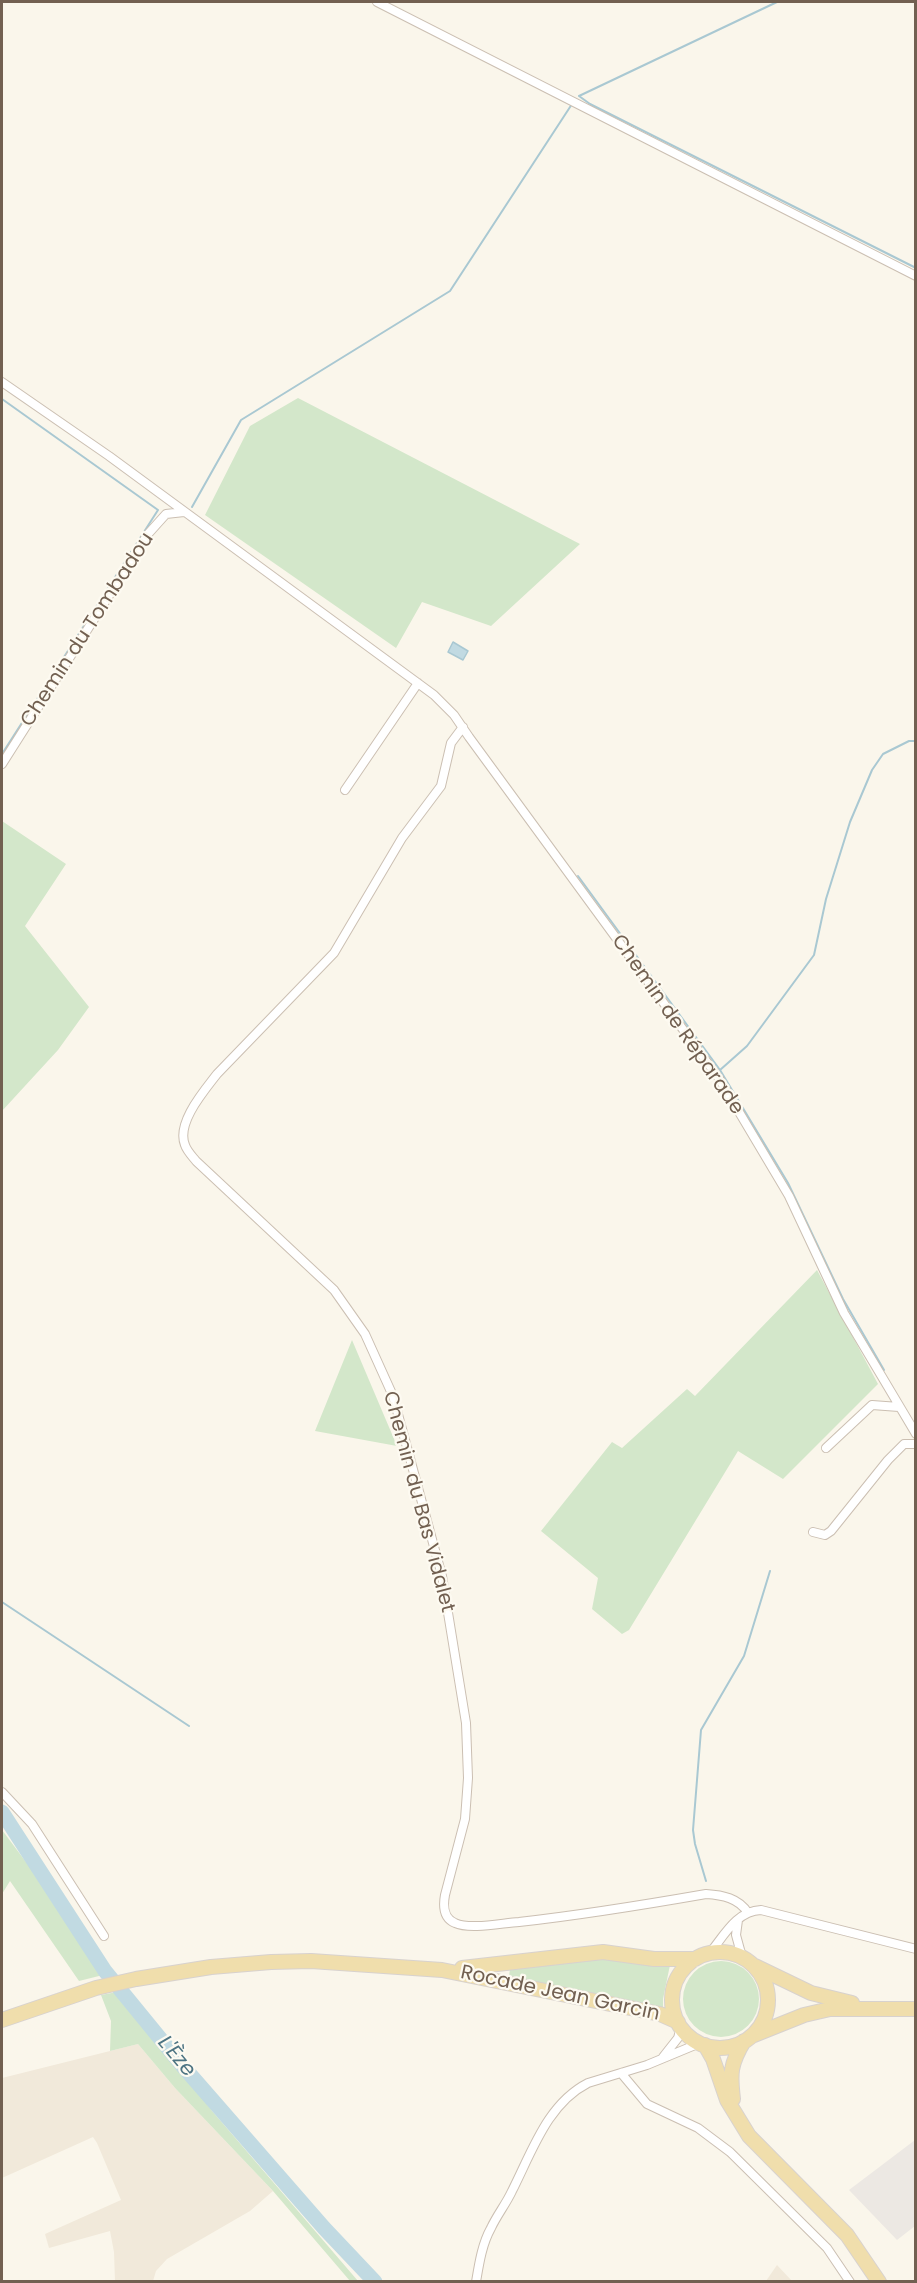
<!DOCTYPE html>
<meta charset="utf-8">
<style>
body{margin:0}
#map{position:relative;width:917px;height:2283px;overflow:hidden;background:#faf6eb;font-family:Poppins,sans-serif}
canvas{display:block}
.frame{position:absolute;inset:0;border:3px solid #726051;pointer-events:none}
</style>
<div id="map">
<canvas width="917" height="2283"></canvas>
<div class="frame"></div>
</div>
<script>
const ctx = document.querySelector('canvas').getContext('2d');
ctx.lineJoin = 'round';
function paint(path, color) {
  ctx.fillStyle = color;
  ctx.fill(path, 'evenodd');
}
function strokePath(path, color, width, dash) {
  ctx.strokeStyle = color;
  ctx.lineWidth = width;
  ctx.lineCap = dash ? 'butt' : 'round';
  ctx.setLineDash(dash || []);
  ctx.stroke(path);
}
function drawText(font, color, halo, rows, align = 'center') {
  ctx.font = font + ' Poppins,sans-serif';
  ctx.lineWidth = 4.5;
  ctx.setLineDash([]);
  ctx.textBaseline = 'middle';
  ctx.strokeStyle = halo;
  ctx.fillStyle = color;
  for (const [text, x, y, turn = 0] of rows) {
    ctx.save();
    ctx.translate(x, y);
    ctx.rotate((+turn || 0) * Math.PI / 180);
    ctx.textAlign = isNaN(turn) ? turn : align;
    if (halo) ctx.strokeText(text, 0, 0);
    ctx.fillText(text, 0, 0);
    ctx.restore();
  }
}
const residential = new Path2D(`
 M 138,2044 L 175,2088 L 273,2191 L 250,2211 L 167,2259 L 156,2271 L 153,2281 L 115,2281 L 114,2252 L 110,2231 L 49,2248 L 45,2234 L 121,2200 L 97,2143 L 93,2137 L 2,2178 L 2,2078 Z
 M 777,2265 L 792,2281 L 766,2281 Z`);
const industrial = new Path2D(`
 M 915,2140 L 915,2226 L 897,2240 L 849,2190 Z`);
const green = new Path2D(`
 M 298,398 L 580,544 L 491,626 L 422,602 L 396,648 L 205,515 L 250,426 Z
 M 2,821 L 66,864 L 25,926 L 89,1007 L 58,1050 L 2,1111 Z
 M 817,1270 L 878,1384 L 783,1479 L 738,1451 L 629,1630 L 622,1634 L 592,1609 L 598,1578 L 541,1531 L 612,1442 L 622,1448 L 687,1389 L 695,1396 Z
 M 352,1340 L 397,1446 L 315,1431 Z
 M 2,1830 L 47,1890 L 103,1975 L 79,1981 L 10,1881 L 2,1894 Z
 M 600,1958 L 670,1965 L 663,1999 L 663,2009 L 509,1976 L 510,1969 Z
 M683 1999a38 38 0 1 1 76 0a38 38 0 1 1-76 0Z
 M 117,1992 L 213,2112 L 358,2281 L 350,2281 L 273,2191 L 175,2088 L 138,2044 L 110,2051 L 111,2021 L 101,1995 Z`);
const water = new Path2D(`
 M 453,642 L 468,651 L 463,660 L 448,652 Z`);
const stream = new Path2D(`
 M 777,2 L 579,96 L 590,104 L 916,268
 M 2,399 L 158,510 L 2,754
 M 192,507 L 241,420 L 450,291 L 572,104
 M 578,876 L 720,1070 L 747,1046 L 814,955 L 826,899 L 850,822 L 872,770 L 883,754 L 909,741 L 916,741
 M 720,1070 L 788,1183 L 843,1299 L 884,1370
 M 2,1602 L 189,1726
 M 706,1881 L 695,1844 L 693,1830 L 701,1730 L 744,1656 L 770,1571`);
const river = new Path2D(`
 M 2,1812 L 105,1971 L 181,2064 L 324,2228 L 375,2282`);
const street = new Path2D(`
 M 377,2 L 916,276
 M 2,382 L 109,456 L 434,695 L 454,715 L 469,737 L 720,1080 L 789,1196 L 844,1313 L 916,1434
 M 463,727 L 451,743 L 441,786 L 402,838 L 334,953 L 217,1074 C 204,1091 176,1123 185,1145 C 187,1151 192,1156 196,1161 L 334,1290 L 365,1334 L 393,1396 L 442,1576 L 466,1723 L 468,1778 L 465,1819 L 445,1895 C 443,1906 443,1918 455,1923 C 470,1930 502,1923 519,1922 C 582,1915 643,1905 706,1894 C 722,1895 739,1898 748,1913
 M 2,764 L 148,534 L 166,514 L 184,512
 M 345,790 L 418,683
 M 826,1448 L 872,1405 L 899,1407
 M 813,1532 L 825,1535 L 831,1531 L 888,1460 L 904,1444 L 916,1444
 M 2,1792 L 32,1824 L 104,1936
 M 738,1920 L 736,1935 L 742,1957
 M 709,1954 C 724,1936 736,1911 761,1910 L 916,1949
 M 663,2057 L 678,2038 L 681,2027
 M 621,2073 L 647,2104 L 698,2128 L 730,2152 L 827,2248 L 850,2282
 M 476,2282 C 479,2264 482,2244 491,2228 C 497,2215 506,2204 512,2191 C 532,2152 547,2104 588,2083 L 647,2065 L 700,2043`);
const primary = new Path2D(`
 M672 2000a48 48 0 1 1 96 0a48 48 0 1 1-96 0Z
 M 755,1966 L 811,1993 L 852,2003
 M 462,1968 L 603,1952 L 654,1959 L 695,1959
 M 2,2020 L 96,1988 L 136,1979 L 211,1967 L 271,1962 L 311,1961 L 442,1970 L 660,2014 L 678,2022
 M 754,2035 L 804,2015 L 830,2009 L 916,2009
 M 705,2045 L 713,2059 L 727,2100 L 749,2136 L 847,2235 L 879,2282
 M 733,2099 C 730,2074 730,2064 744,2041`);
const streetNames = [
 ["Chemin du Tombadou",88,630,-57],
 ["Chemin de Réparade",677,1025,55],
 ["Chemin du Bas Vidalet",418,1502,75],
 ["Rocade Jean Garcin",560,1994,12]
];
const waterNames = [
 ["L'Èze",176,2057,50]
];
paint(residential, '#f1e9da');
paint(industrial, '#ece8e3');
paint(green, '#d3e7ca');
paint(water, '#c1dae2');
strokePath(water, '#a9c8d2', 1.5);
strokePath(stream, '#a9c8d2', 2);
strokePath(river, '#c1dae2', 15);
strokePath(street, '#cbbfb2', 10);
strokePath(primary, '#d8d2ce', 16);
strokePath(street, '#fff', 8);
strokePath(primary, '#f0deac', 14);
drawText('20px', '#726051', '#fdfaf1', streetNames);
drawText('italic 21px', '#4d7483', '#fdfaf1', waterNames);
</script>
